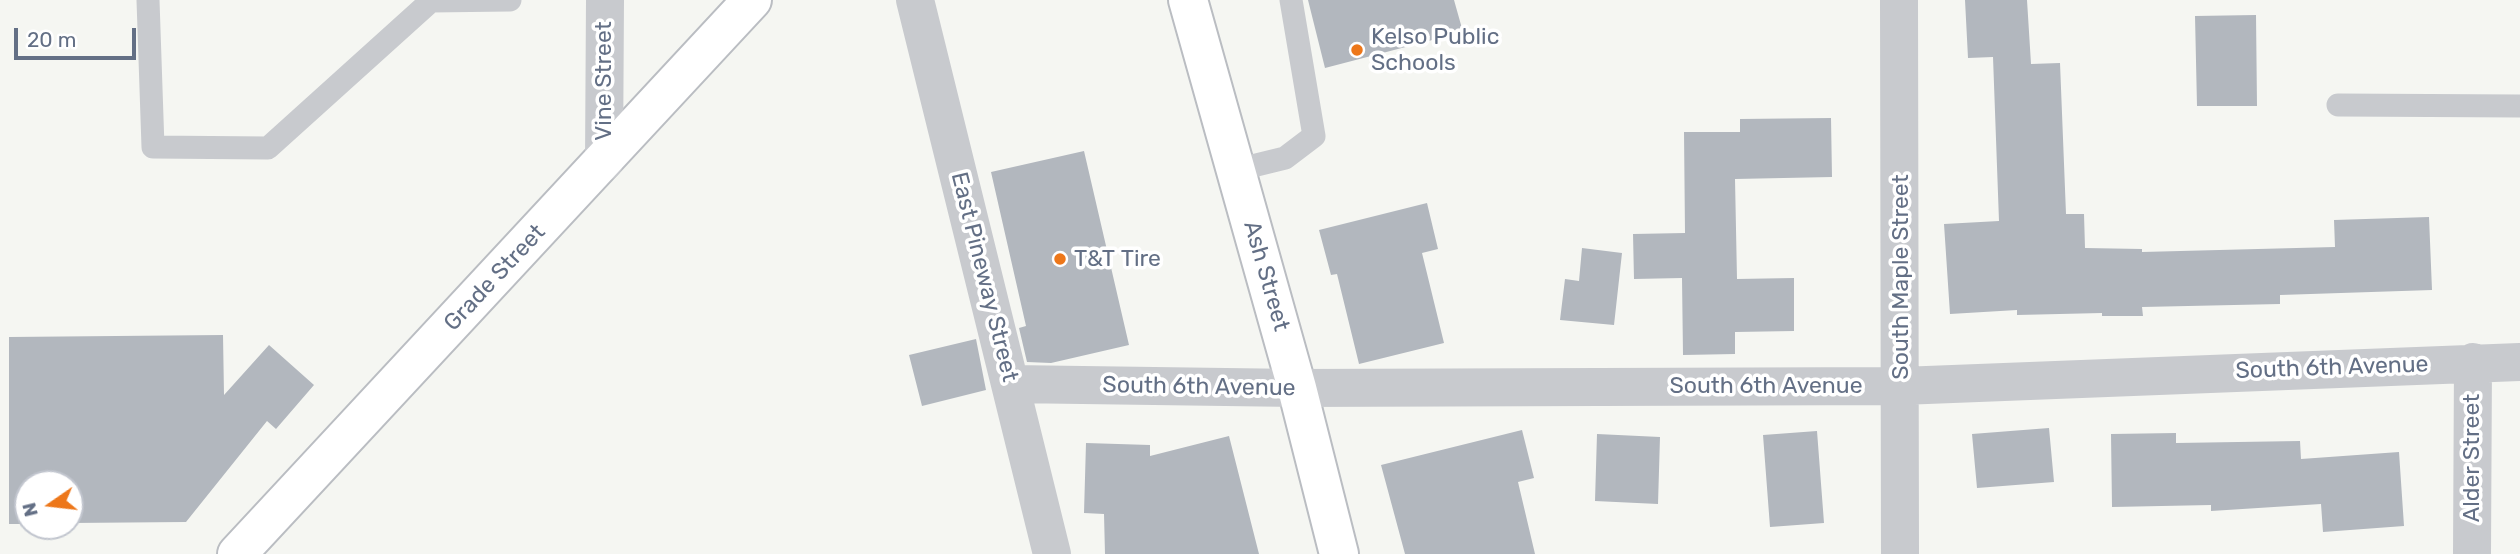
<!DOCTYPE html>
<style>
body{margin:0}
#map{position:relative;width:2520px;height:554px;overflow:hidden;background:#f5f6f2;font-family:Rubik,sans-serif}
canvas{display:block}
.north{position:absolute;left:14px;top:470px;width:70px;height:70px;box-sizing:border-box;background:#fff;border:2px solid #c1c5ce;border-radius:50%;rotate:256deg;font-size:19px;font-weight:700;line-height:28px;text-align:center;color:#636f85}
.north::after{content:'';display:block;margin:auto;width:24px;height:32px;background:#ed771a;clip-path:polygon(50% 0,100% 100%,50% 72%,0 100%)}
.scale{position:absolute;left:14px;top:28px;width:122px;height:32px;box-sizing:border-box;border:4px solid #636f85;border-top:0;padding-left:9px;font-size:21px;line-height:24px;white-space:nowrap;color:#636f85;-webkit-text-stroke:5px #fff;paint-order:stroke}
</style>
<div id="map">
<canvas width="2520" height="554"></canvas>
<div class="north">N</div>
<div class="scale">20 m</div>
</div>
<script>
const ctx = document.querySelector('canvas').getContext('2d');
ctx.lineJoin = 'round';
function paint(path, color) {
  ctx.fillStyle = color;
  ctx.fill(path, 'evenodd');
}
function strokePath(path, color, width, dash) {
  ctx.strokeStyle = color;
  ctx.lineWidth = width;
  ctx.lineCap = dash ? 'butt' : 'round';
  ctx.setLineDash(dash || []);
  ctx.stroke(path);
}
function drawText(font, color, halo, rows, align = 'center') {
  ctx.font = font + ' Rubik,sans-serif';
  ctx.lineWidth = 7;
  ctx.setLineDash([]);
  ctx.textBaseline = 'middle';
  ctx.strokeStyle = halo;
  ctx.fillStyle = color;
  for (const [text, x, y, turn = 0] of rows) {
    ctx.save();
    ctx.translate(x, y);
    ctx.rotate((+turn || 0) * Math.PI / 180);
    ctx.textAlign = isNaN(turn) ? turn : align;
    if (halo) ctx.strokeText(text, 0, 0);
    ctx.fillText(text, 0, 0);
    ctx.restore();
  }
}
const building = new Path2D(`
 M 1308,0 L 1454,0 L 1463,32 L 1325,68 Z
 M 1965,0 L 2027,0 L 2031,64 L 2060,63 L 2066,214 L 2084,214 L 2085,248 L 2142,249 L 2142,252 L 2335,247 L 2334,220 L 2429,217 L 2432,290 L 2280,295 L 2280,304 L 2142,307 L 2143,316 L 2102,316 L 2102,313 L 2017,315 L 2017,310 L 1950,314 L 1944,224 L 1999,221 L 1993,57 L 1968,58 Z
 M 2256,15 L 2257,106 L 2197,106 L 2195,16 Z
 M 1831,118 L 1832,177 L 1735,179 L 1737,279 L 1794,278 L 1794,331 L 1735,332 L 1735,354 L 1683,355 L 1682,278 L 1634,279 L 1633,234 L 1685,233 L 1684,132 L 1740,132 L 1740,119 Z
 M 1084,151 L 1129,345 L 1051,363 L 1027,362 L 1019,328 L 1026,326 L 991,172 Z
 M 1427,203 L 1438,249 L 1422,253 L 1444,343 L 1359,364 L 1337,274 L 1331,275 L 1319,230 Z
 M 1582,248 L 1622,253 L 1614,325 L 1560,320 L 1565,279 L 1579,281 Z
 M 223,335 L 224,395 L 269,345 L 314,385 L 276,429 L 267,421 L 186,522 L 70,523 L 70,484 L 28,484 L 28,524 L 9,524 L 9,337 Z
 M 976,339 L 986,390 L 922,406 L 909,355 Z
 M 2049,428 L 2054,482 L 1977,488 L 1972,434 Z
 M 1522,430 L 1534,478 L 1518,482 L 1535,554 L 1405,554 L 1381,465 Z
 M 1817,431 L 1824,523 L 1770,527 L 1763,435 Z
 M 2176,433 L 2176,443 L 2300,441 L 2301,459 L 2399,452 L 2404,526 L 2323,532 L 2321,504 L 2211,511 L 2211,505 L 2112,507 L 2111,434 Z
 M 1597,434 L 1660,437 L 1658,504 L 1595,501 Z
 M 1229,436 L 1259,554 L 1105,554 L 1104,514 L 1084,513 L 1086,443 L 1150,445 L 1150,456 Z`);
const lane = new Path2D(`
 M 148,0 L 153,147 L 268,148 L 431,1 L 510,0
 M 2338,105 L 2520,106
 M 1236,170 L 1285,158 L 1314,136 L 1291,0`);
const street = new Path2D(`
 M 915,0 L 1052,554
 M 1899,0 L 1900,554
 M 604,162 L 605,0
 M 1011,384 L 1297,388 L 1901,386 L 2520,362
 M 2472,554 L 2473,362`);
const secondary = new Path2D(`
 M 1188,0 L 1297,388 L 1339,554
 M 237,554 L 752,0`);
const markers = [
 [1357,50,7,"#ed771a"],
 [1060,259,7,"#ed771a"]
];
const poiNames = [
 ["Kelso Public",1371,37],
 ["Schools",1371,63],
 ["T&T Tire",1074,259]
];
const streetNames = [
 ["Vine Street",604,81,-90],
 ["Ash Street",1266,276,74],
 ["East Pineway Street",984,277,76],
 ["South Maple Street",1901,277,-90],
 ["Grade Street",495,278,-47],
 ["South 6th Avenue",2332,368,-2],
 ["South 6th Avenue",1766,386],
 ["South 6th Avenue",1199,387,1],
 ["Alder Street",2472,458,-90]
];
paint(building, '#b2b7be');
strokePath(secondary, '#babdc2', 42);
strokePath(lane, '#c8cace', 23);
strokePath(street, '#c8cace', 38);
strokePath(secondary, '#fff', 38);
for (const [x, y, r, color] of markers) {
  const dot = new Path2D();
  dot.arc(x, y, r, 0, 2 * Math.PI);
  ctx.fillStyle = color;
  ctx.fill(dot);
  strokePath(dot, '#fff', 2.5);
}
drawText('23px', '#636f85', '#fff', poiNames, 'left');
drawText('23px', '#636f85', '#fff', streetNames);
</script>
